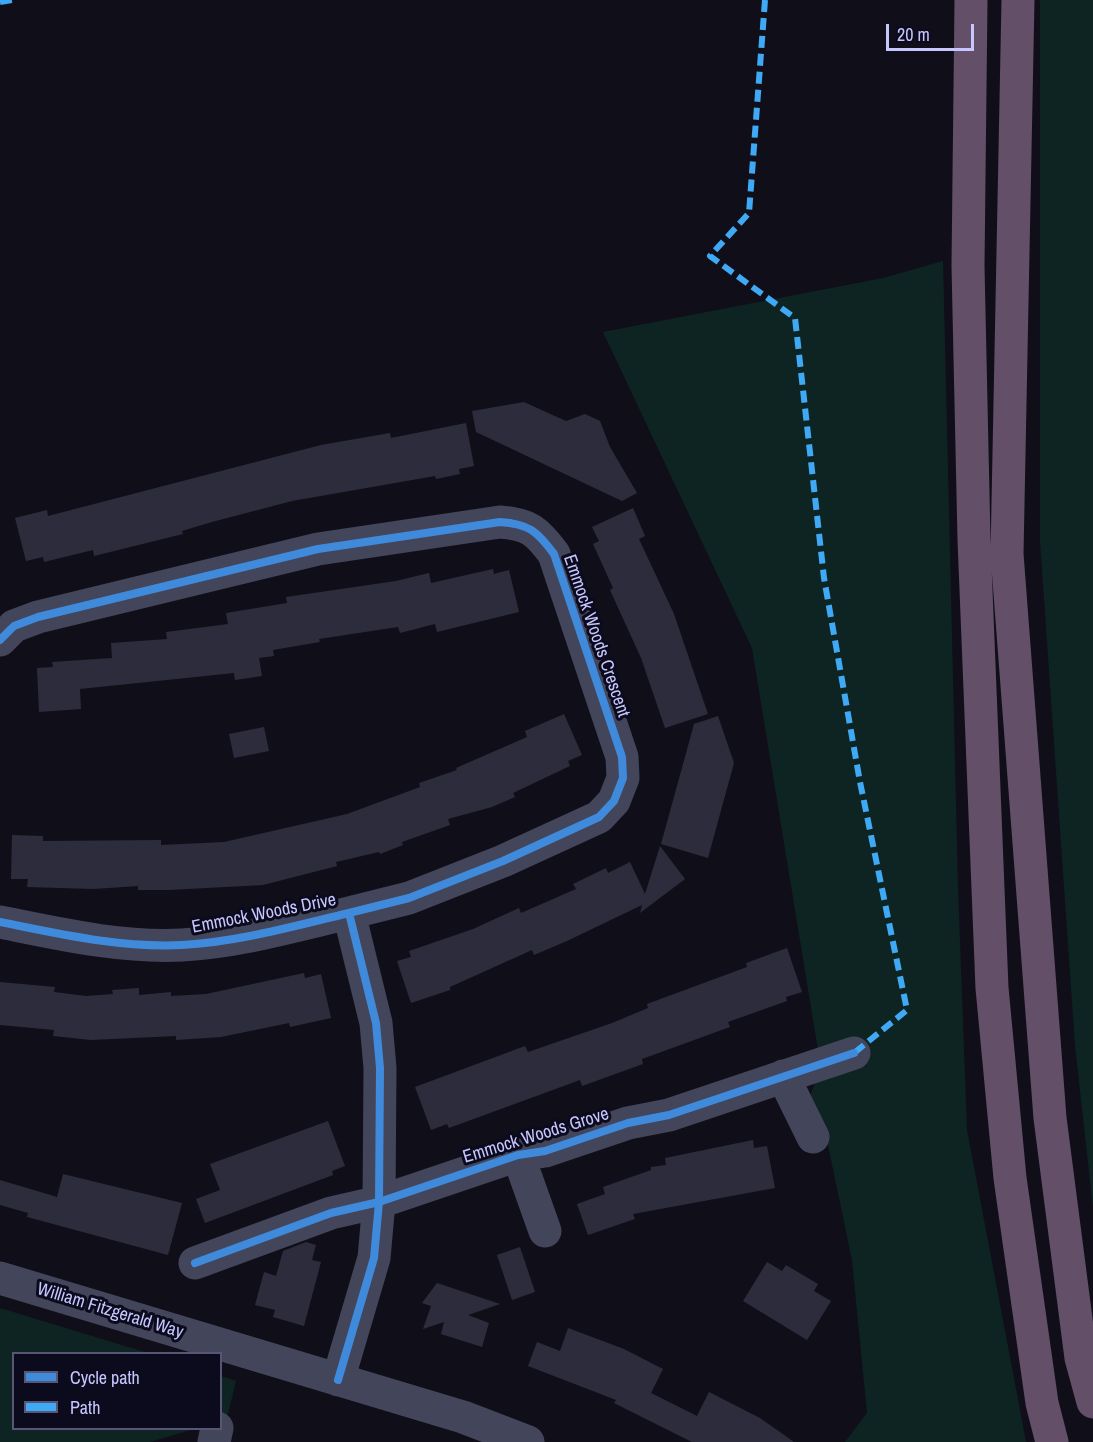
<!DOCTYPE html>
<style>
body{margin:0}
#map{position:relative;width:1093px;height:1442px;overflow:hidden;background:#100f19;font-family:"Archivo Narrow",sans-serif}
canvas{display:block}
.legend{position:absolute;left:12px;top:1352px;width:210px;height:78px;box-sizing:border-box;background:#0c0b1d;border:2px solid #575677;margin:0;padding:8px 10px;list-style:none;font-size:18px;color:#c7c7ff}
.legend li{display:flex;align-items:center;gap:12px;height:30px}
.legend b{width:30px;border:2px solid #575677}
.scale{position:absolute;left:886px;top:24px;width:88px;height:27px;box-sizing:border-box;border:3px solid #c7c7ff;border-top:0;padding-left:8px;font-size:18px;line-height:21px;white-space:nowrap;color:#c7c7ff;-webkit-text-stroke:4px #0c0b1d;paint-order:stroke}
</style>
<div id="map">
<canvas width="1093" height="1442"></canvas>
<ul class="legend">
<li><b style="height:8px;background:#408adc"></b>Cycle path</li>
<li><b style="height:8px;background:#3fa9f5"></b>Path</li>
</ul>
<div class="scale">20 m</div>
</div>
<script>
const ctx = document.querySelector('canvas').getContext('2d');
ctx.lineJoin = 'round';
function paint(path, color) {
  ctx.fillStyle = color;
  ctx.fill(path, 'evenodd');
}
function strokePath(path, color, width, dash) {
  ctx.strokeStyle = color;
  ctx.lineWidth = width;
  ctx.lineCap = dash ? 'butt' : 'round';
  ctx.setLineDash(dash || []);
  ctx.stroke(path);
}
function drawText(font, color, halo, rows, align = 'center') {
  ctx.font = font + ' "Archivo Narrow",sans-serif';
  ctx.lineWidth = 6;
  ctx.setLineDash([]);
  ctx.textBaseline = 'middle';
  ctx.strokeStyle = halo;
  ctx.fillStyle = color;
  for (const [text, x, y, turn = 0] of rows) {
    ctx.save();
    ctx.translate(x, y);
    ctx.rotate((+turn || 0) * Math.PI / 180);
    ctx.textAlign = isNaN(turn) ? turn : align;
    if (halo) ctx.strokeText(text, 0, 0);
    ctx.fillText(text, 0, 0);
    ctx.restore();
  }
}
const green = new Path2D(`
 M 1040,0 L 1093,0 L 1093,1208 L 1075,1045 L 1040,541 Z
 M 943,261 L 958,888 L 967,1130 L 1026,1442 L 845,1442 L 867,1413 L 852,1260 L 825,1131 L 809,1099 L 816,1080 L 818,1050 L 752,648 L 603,332 L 883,278 Z
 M 0,1308 L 148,1353 L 14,1354 L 14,1428 L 194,1429 L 150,1442 L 0,1442 Z
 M 221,1376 L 236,1381 L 227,1418 L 221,1421 Z`);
const building = new Path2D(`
 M 524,402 L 566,421 L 585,414 L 600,421 L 610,447 L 637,493 L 622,501 L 476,432 L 472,411 Z
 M 466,423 L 474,466 L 459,469 L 460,474 L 436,479 L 435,476 L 292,501 L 212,522 L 182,531 L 183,534 L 94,556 L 93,550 L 44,562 L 43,557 L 26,561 L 15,518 L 47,510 L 48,516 L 321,445 L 390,433 L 391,438 Z
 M 633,508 L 645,536 L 639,539 L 674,614 L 708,714 L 665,728 L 641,658 L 610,590 L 613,588 L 593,544 L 599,541 L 592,527 Z
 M 493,569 L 494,574 L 509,570 L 519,612 L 437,632 L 435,624 L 400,633 L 398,627 L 319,639 L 320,642 L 273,650 L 274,656 L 259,658 L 262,676 L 235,680 L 234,673 L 80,689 L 81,709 L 39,712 L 37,668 L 53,667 L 52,662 L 112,658 L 111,643 L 167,639 L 166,632 L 228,624 L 226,613 L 287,603 L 286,597 L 396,581 L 429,573 L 431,583 Z
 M 564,714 L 582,755 L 568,761 L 570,766 L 513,793 L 515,797 L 492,807 L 448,819 L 450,825 L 402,842 L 403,845 L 380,854 L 379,852 L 336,862 L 337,866 L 263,885 L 169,890 L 138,890 L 138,886 L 94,889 L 27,887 L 28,879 L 11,879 L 12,835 L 43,836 L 43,841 L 161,840 L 161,845 L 224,842 L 347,814 L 420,787 L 419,783 L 457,770 L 456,768 L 527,737 L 525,731 Z
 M 718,716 L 734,763 L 708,858 L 661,844 L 694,724 Z
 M 264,727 L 269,751 L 234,758 L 229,734 Z
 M 660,846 L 685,879 L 640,913 L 642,905 L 567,941 L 534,955 L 532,950 L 450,987 L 450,990 L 411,1003 L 397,961 L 411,957 L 409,951 L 473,929 L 519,908 L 521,913 L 576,889 L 573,884 L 606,868 L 608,873 L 630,862 L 645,894 Z
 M 787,948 L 802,992 L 786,997 L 787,1001 L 728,1022 L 730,1027 L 642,1059 L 643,1064 L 582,1086 L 580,1080 L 449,1128 L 447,1124 L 431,1130 L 415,1087 L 525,1046 L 528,1052 L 612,1023 L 648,1008 L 647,1004 L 747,967 L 746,963 Z
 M 304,973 L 305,978 L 321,974 L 331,1018 L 290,1027 L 289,1023 L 221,1037 L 176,1040 L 176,1036 L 91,1040 L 53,1036 L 54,1030 L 0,1025 L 0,982 L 55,987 L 54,992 L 86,996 L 113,994 L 112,990 L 139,988 L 139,995 L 171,992 L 171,996 L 206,994 Z
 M 328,1121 L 345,1166 L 332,1171 L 333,1175 L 205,1223 L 196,1199 L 220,1190 L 210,1164 Z
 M 753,1140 L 754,1148 L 767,1146 L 775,1188 L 633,1214 L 635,1219 L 588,1235 L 577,1204 L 605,1194 L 603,1187 L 651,1170 L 651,1167 L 666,1165 L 665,1158 Z
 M 63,1174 L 182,1203 L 168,1255 L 27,1217 L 28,1213 L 0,1205 L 0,1180 L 57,1197 Z
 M 306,1242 L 316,1245 L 312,1260 L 321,1262 L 304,1326 L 273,1317 L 275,1310 L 255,1305 L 264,1272 L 276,1276 L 283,1251 Z
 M 520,1247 L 535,1292 L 512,1300 L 497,1255 Z
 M 767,1262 L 782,1271 L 786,1265 L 818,1284 L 814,1291 L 831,1301 L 807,1340 L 743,1301 Z
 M 437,1283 L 500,1304 L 468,1315 L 489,1323 L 482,1347 L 441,1334 L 444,1322 L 423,1329 L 431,1306 L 422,1303 Z
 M 568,1328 L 624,1349 L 663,1369 L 651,1393 L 697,1416 L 709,1392 L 760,1418 L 794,1442 L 692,1442 L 614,1403 L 616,1400 L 528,1366 L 537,1342 L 560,1351 Z`);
const minor = new Path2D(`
 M 0,640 L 14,626 L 38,617 L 318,549 L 500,522 C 529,524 537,531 554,554 L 622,757 L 623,778 L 614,801 L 599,817 L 503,861 L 409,898 L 349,913
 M 0,922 C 60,934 120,948 182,945 C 238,942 294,926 349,913 L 376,1023 L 380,1068 L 379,1202 L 374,1258 L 338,1380
 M 783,1076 L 813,1137
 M 518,1155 L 545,1231
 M 195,1263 L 331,1213 L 379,1202 L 518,1155 L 545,1151 L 628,1123 L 669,1115 L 854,1053
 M 0,1278 L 463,1417 L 528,1442
 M 214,1442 L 217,1428`);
const highway = new Path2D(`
 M 971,0 L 968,266 L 974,540 L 992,988 L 1010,1178 L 1042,1403 L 1052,1442
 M 1018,0 L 1007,554 L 1050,1118 L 1081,1358 L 1093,1402`);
const quiet = new Path2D(`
 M 765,0 L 749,213 L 710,256 L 795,318 L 824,578 L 860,782 L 907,1010 L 854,1053
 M 0,2 L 12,0`);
const cycleway = new Path2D(`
 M 0,640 L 14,626 L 38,617 L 318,549 L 500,522 C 529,524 537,531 554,554 L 622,757 L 623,778 L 614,801 L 599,817 L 503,861 L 409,898 L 349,913
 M 0,922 C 60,934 120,948 182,945 C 238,942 294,926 349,913 L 376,1023 L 380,1068 L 379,1202 L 374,1258 L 338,1380
 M 195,1263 L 331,1213 L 379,1202 L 518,1155 L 545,1151 L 628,1123 L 669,1115 L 854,1053`);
const streetNames = [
 ["Emmock Woods Crescent",596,636,71],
 ["Emmock Woods Drive",264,914,-11],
 ["Emmock Woods Grove",536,1136,-17],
 ["William Fitzgerald Way",110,1311,17]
];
paint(green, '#0e2422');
paint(building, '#2d2c3c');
strokePath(minor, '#43455a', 33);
strokePath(highway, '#644f69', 33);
strokePath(quiet, '#3fa9f5', 6, [12, 6]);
strokePath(cycleway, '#408adc', 8);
drawText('18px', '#c7c7ff', '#0c0b1d', streetNames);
</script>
